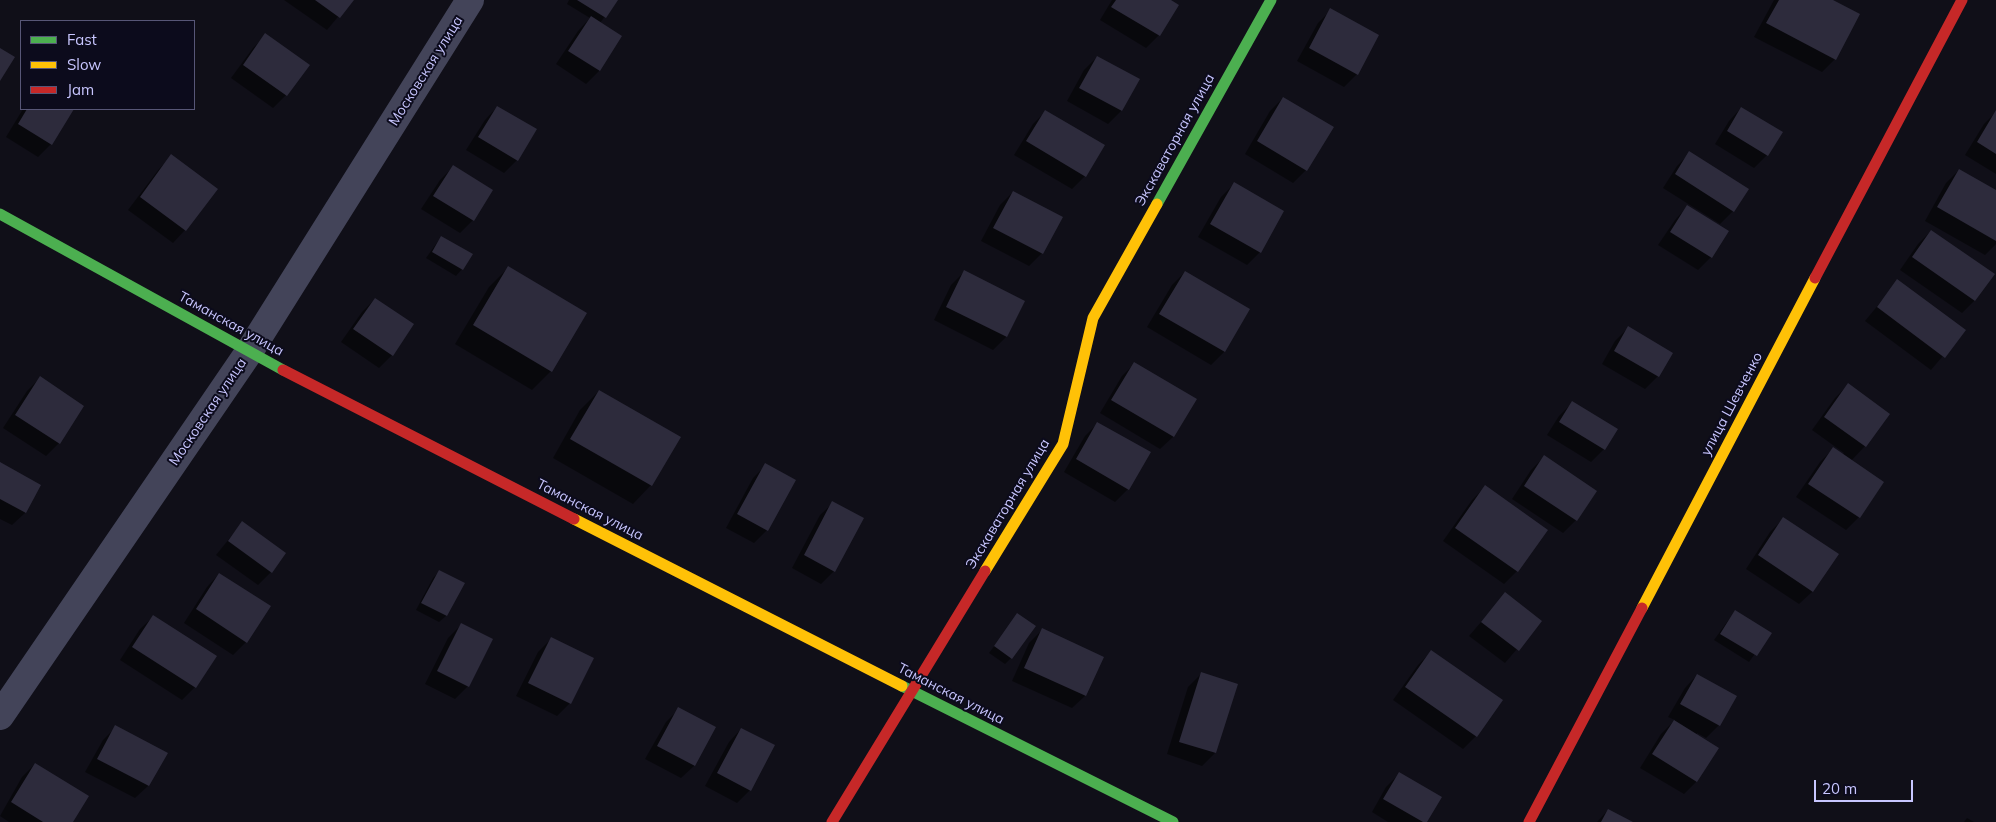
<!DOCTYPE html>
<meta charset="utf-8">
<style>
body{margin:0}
#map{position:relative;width:1996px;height:822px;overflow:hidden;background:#100f18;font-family:Mulish,sans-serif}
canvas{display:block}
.legend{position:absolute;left:20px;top:20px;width:175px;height:90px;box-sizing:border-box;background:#0c0b1c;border:1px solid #575677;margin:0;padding:6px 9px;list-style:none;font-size:15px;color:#c8c6ff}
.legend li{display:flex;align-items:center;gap:10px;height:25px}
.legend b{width:25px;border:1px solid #575677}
.scale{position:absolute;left:1814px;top:780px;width:99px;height:22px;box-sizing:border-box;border:2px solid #c8c6ff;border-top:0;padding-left:6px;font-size:15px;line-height:18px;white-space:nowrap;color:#c8c6ff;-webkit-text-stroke:4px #0c0b1c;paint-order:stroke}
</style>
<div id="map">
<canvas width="1996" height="822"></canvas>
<ul class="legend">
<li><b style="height:6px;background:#4caf50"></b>Fast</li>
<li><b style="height:6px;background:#ffc107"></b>Slow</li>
<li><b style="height:6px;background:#c62828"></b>Jam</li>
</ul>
<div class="scale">20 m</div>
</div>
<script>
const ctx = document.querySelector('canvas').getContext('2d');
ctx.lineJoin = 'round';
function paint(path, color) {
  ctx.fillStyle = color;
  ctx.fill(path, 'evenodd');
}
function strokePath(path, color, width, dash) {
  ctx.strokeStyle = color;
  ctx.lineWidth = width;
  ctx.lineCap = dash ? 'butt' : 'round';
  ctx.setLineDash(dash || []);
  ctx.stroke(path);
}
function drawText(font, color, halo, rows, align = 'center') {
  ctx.font = font + ' Mulish,sans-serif';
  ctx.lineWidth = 4;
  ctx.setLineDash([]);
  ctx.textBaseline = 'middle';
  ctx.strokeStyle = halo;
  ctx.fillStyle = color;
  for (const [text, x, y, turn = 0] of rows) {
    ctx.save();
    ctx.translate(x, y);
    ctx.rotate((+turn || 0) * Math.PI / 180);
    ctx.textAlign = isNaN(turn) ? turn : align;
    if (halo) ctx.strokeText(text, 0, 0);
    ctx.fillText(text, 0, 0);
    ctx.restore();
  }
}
const shadow = new Path2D(`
 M 284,0 L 352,0 L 327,30 Z
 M 569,0 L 617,0 L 600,23 L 620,37 L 599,71 L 586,84 L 556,64 L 578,31 L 590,18 L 567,4 Z
 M 1112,0 L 1169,0 L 1159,35 L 1146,48 L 1100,20 Z
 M 1774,0 L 1831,0 L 1835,59 L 1822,72 L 1754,37 Z
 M 1331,10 L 1357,74 L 1344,87 L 1297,61 L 1318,23 Z
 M 266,35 L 286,95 L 273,108 L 231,78 L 253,48 Z
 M 1097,57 L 1138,80 L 1121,111 L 1108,124 L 1067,101 L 1084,70 Z
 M 1283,98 L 1306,170 L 1293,183 L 1245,154 L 1270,111 Z
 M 497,107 L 517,160 L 504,173 L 466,150 L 485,120 Z
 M 1741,108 L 1767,155 L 1754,168 L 1715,144 L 1729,121 Z
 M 23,109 L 72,109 L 51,144 L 38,157 L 6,137 Z
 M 1046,111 L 1103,146 L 1085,176 L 1072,189 L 1014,155 L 1033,124 Z
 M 1996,112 L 1996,174 L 1965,155 L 1984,124 Z
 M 1690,153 L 1747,189 L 1733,211 L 1720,224 L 1663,188 L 1677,166 Z
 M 172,156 L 185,230 L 173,243 L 128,210 L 159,169 Z
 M 453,167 L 473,220 L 460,233 L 421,209 L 440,180 Z
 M 1959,170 L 1996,192 L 1996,244 L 1985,255 L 1925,221 L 1946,183 Z
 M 1234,184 L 1260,252 L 1247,265 L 1198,237 L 1221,197 Z
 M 1013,192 L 1042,253 L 1029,266 L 981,241 L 1000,205 Z
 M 1687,207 L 1727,232 L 1711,257 L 1698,270 L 1658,245 L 1675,220 Z
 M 1931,231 L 1975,300 L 1962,313 L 1900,270 L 1918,244 Z
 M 441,237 L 462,269 L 456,276 L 426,258 Z
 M 508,268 L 585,313 L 551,371 L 532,390 L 455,344 L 489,287 Z
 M 964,272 L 1024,302 L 1006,337 L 993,350 L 934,320 L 951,285 Z
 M 1185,272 L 1249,309 L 1224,352 L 1211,365 L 1147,327 L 1172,285 Z
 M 1898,281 L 1964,331 L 1931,370 L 1865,321 Z
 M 375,299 L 392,355 L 379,368 L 341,342 L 362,312 Z
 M 1628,328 L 1658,376 L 1645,389 L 1602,364 L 1615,341 Z
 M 1135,363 L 1173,437 L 1160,449 L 1100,413 L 1122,376 Z
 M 40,378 L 59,443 L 46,456 L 3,428 L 27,391 Z
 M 1848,385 L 1888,414 L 1865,446 L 1851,461 L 1859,517 L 1846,530 L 1796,497 L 1820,462 L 1833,449 L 1842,455 L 1844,453 L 1812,430 L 1835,398 Z
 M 599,391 L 651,485 L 633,504 L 553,458 L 580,410 Z
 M 1572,403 L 1604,449 L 1591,462 L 1547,435 L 1559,416 Z
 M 1098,423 L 1128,489 L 1115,502 L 1064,472 L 1085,436 Z
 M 1544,457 L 1576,520 L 1563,533 L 1512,499 L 1531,470 Z
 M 0,463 L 40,486 L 25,513 L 12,525 L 0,519 Z
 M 766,465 L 767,530 L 754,543 L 726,528 L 753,478 Z
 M 1485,487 L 1517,571 L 1504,584 L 1443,541 L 1472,500 Z
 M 833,503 L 834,571 L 821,584 L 792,568 L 820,515 Z
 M 1783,519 L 1812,592 L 1799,604 L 1746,569 L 1770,532 Z
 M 242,523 L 271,572 L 258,585 L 216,555 Z
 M 440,571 L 463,584 L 446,616 L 439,622 L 416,610 L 433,578 Z
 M 219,574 L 246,642 L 233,655 L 184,623 L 207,587 Z
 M 1505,594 L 1541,621 L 1505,663 L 1469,636 Z
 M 1735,611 L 1770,633 L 1749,662 L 1714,640 Z
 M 1018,615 L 1011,658 L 1005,664 L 989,653 Z
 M 153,617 L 195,687 L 182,700 L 120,660 L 140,629 Z
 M 461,625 L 468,686 L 455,699 L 425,684 L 448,638 Z
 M 1042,630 L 1102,657 L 1085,696 L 1072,708 L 1012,681 L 1029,643 Z
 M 551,639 L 570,703 L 557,716 L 516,696 L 538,652 Z
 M 1431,652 L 1501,701 L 1476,736 L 1463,749 L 1393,700 L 1418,665 Z
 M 1201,674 L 1215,753 L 1202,766 L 1167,754 L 1188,687 Z
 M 1697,675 L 1719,725 L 1706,738 L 1697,733 L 1696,735 L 1696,782 L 1684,794 L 1640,768 L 1661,734 L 1675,720 L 1668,717 L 1685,688 Z
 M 679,709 L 714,727 L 694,766 L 681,778 L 645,759 L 666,722 Z
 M 116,727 L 148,786 L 135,798 L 85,772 L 103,740 Z
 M 741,729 L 750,790 L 737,803 L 705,786 L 729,742 Z
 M 35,764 L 71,822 L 9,822 L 0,816 L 22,777 Z
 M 1399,774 L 1426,822 L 1388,822 L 1372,812 L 1386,787 Z
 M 1608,810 L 1631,822 L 1597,822 Z
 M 1967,818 L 1974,822 L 1964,822 Z`);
const building = new Path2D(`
 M 315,0 L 354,0 L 340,18 Z
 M 577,0 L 618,0 L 606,18 Z
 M 1116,0 L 1171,0 L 1179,5 L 1160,36 L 1111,7 Z
 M 1779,0 L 1833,0 L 1860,14 L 1836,60 L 1766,23 Z
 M 1330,8 L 1379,35 L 1358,75 L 1309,48 Z
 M 591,16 L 622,36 L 600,71 L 568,51 Z
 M 265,33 L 310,65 L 287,96 L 243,65 Z
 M 0,48 L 15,57 L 0,81 Z
 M 1097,56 L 1140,79 L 1122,111 L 1079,88 Z
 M 1283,97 L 1334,127 L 1307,171 L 1257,141 Z
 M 497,106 L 537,129 L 518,161 L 478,137 Z
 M 1741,107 L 1783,132 L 1768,156 L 1727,131 Z
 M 27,109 L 74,109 L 52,145 L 18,124 Z
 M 1045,110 L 1105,145 L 1086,177 L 1026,141 Z
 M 1996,110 L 1996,154 L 1977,142 Z
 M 1689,151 L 1749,189 L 1734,212 L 1675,174 Z
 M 171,154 L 218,189 L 186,231 L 140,197 Z
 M 453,165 L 493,190 L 474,221 L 433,196 Z
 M 1959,169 L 1996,190 L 1996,241 L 1937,207 Z
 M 1234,182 L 1284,211 L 1261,253 L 1210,224 Z
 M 1013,191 L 1063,217 L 1043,254 L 993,228 Z
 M 1687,205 L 1729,231 L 1712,258 L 1670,232 Z
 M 1931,230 L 1995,274 L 1975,301 L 1912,257 Z
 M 441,236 L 473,254 L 463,270 L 432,252 Z
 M 508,266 L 587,313 L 552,372 L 473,325 Z
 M 964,270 L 1025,301 L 1007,337 L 946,307 Z
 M 1185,271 L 1250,309 L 1225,352 L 1159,314 Z
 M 1897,279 L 1966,330 L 1945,358 L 1877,307 Z
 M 375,298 L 414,324 L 393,356 L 353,329 Z
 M 1628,326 L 1673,353 L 1659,377 L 1614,351 Z
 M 1134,362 L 1197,399 L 1174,437 L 1111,400 Z
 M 40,376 L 84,406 L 60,444 L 15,415 Z
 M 1848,383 L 1890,414 L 1866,447 L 1824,417 Z
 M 599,390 L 681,437 L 652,486 L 570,439 Z
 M 1572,401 L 1618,429 L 1605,450 L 1559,422 Z
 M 1097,422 L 1151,452 L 1129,490 L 1076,459 Z
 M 1833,447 L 1884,482 L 1860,518 L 1808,484 Z
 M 1544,455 L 1597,491 L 1577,521 L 1524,486 Z
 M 0,462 L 41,485 L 26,513 L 0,499 Z
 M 765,463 L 796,480 L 768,531 L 737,514 Z
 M 1485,485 L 1548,530 L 1518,572 L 1455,528 Z
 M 832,501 L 864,518 L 835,572 L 804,555 Z
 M 1783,517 L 1839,554 L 1813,592 L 1758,555 Z
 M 242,521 L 286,553 L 272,573 L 228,541 Z
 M 439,570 L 465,583 L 447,616 L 421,603 Z
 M 219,573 L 271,606 L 247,643 L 196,609 Z
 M 1505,592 L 1542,621 L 1519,651 L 1481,622 Z
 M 1735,610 L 1772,633 L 1757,656 L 1720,634 Z
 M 1017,613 L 1036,626 L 1012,659 L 994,646 Z
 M 153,615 L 217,656 L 196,688 L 132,647 Z
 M 461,623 L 493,639 L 469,687 L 437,671 Z
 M 1042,628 L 1104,657 L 1086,696 L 1024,668 Z
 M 551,637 L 594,658 L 571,704 L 528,683 Z
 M 1431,650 L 1503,700 L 1477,737 L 1405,687 Z
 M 1201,672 L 1238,684 L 1216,753 L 1179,742 Z
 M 1697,674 L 1737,696 L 1720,726 L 1680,704 Z
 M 678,707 L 716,727 L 695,766 L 657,746 Z
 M 1674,720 L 1719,748 L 1697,782 L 1652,754 Z
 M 115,725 L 168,753 L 149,786 L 97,759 Z
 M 741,728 L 775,745 L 751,791 L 717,773 Z
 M 35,763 L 89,796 L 73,822 L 43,822 L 11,802 Z
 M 1399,772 L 1442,797 L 1427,822 L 1423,822 L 1383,799 Z
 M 1608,809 L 1633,822 L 1601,822 Z`);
const street = new Path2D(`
 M 0,716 L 249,352 L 470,0`);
const fast = new Path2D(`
 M 1157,204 L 1271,0
 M 0,214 L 283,370
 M 902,686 L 1173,822`);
const slow = new Path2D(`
 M 574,519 L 902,686
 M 985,571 L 1063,444 L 1093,318 L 1157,204
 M 1642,608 L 1815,278`);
const jam = new Path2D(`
 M 1815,278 L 1962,0
 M 283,370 L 574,519
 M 832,822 L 985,571
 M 1529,822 L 1642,608`);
const streetNames = [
 ["Московская улица",426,71,-58],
 ["Экскаваторная улица",1175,140,-61],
 ["Таманская улица",231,324,29],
 ["улица Шевченко",1732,404,-62],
 ["Московская улица",208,412,-56],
 ["Экскаваторная улица",1008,504,-59],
 ["Таманская улица",590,510,27],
 ["Таманская улица",951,694,27]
];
paint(shadow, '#0007');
paint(building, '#2d2b3c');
strokePath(street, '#434459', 28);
strokePath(fast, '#4caf50', 11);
strokePath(slow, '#ffc107', 11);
strokePath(jam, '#c62828', 11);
drawText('14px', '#c8c6ff', '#0c0b1c', streetNames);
</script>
